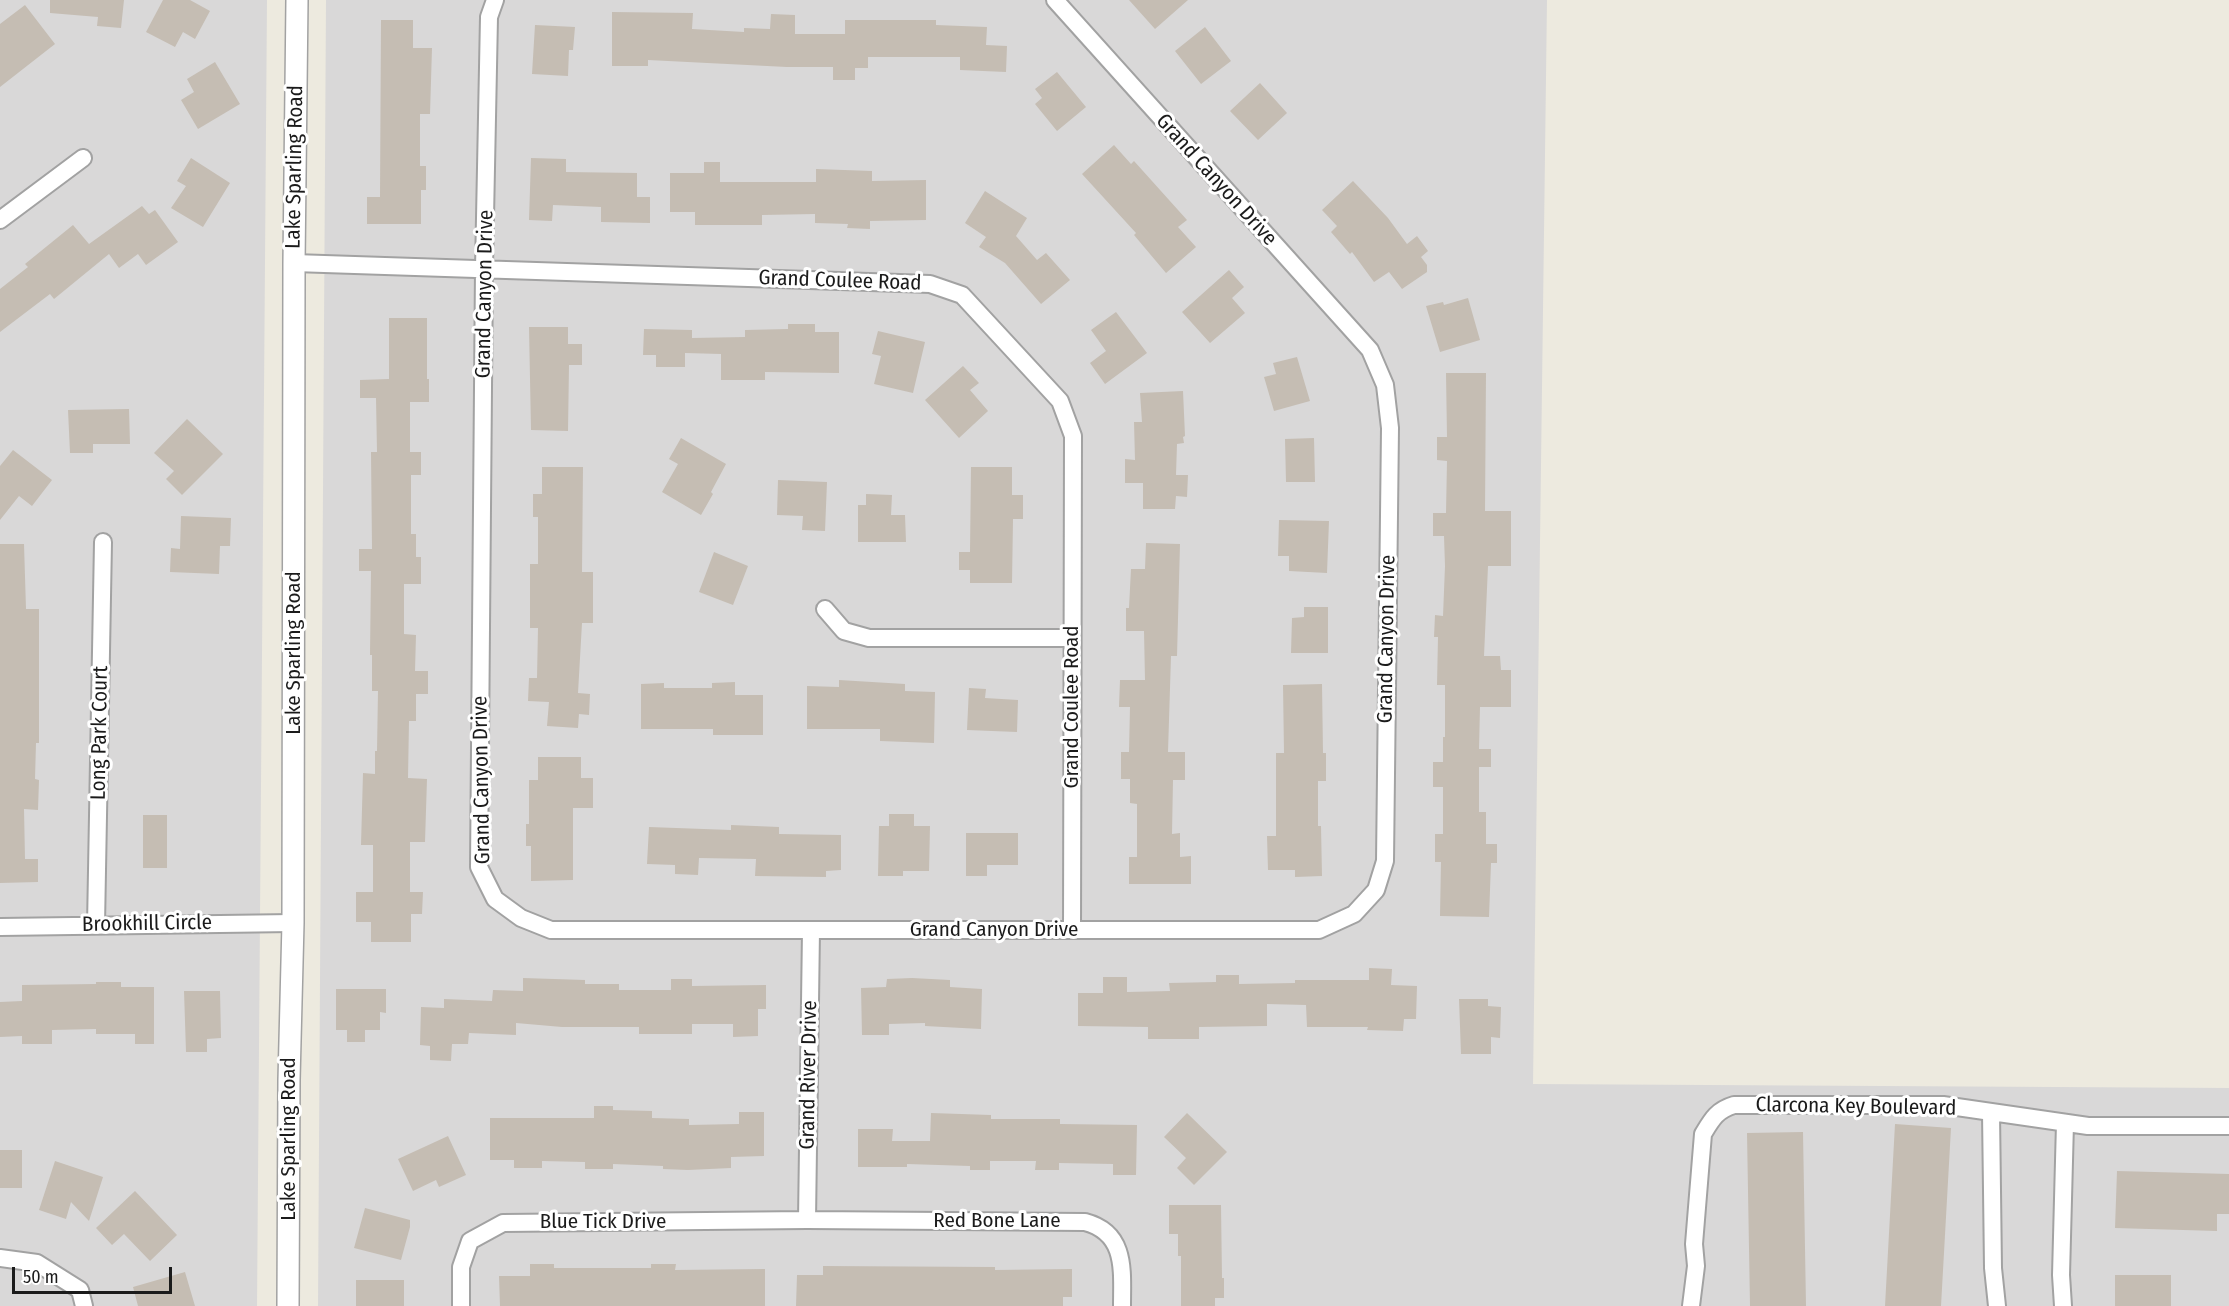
<!DOCTYPE html>
<style>
body{margin:0}
#map{position:relative;width:2229px;height:1306px;overflow:hidden;background:#edeadf;font-family:"Fira Sans Condensed",sans-serif}
canvas{display:block}
.scale{position:absolute;left:12px;top:1267px;width:160px;height:27px;box-sizing:border-box;border:3px solid #1b1b1b;border-top:0;padding-left:8px;font-size:18px;line-height:21px;white-space:nowrap;color:#1b1b1b;-webkit-text-stroke:4px #fff;paint-order:stroke}
</style>
<div id="map">
<canvas width="2229" height="1306"></canvas>
<div class="scale">50 m</div>
</div>
<script>
const ctx = document.querySelector('canvas').getContext('2d');
ctx.lineJoin = 'round';
function paint(path, color) {
  ctx.fillStyle = color;
  ctx.fill(path, 'evenodd');
}
function strokePath(path, color, width, dash) {
  ctx.strokeStyle = color;
  ctx.lineWidth = width;
  ctx.lineCap = dash ? 'butt' : 'round';
  ctx.setLineDash(dash || []);
  ctx.stroke(path);
}
function drawText(font, color, halo, rows, align = 'center') {
  ctx.font = font + ' "Fira Sans Condensed",sans-serif';
  ctx.lineWidth = 6;
  ctx.setLineDash([]);
  ctx.textBaseline = 'middle';
  ctx.strokeStyle = halo;
  ctx.fillStyle = color;
  for (const [text, x, y, turn = 0] of rows) {
    ctx.save();
    ctx.translate(x, y);
    ctx.rotate((+turn || 0) * Math.PI / 180);
    ctx.textAlign = isNaN(turn) ? turn : align;
    if (halo) ctx.strokeText(text, 0, 0);
    ctx.fillText(text, 0, 0);
    ctx.restore();
  }
}
const residential = new Path2D(`
 M 0,0 L 267,0 L 257,1306 L 0,1306 Z
 M 326,0 L 1547,0 L 1533,1084 L 2229,1088 L 2229,1306 L 318,1306 Z`);
const building = new Path2D(`
 M 50,0 L 124,0 L 121,28 L 97,26 L 98,17 L 50,13 Z
 M 163,0 L 190,0 L 210,11 L 195,39 L 183,32 L 175,47 L 146,32 Z
 M 1129,0 L 1188,0 L 1155,29 Z
 M 25,5 L 55,44 L 0,87 L 0,24 Z
 M 612,12 L 693,13 L 692,29 L 744,32 L 744,28 L 770,29 L 771,14 L 795,15 L 795,34 L 845,34 L 845,20 L 936,20 L 936,25 L 987,27 L 986,45 L 1007,46 L 1006,72 L 960,70 L 960,57 L 868,57 L 868,68 L 855,68 L 855,80 L 833,80 L 833,67 L 787,67 L 648,60 L 648,66 L 612,66 Z
 M 381,20 L 413,20 L 413,48 L 432,48 L 430,114 L 420,114 L 420,166 L 426,166 L 426,190 L 421,190 L 421,224 L 367,224 L 367,197 L 380,197 Z
 M 535,25 L 575,27 L 573,50 L 569,50 L 568,76 L 532,74 Z
 M 1205,27 L 1231,61 L 1201,84 L 1175,51 Z
 M 215,62 L 240,104 L 198,129 L 181,100 L 194,92 L 187,79 Z
 M 1057,72 L 1086,107 L 1057,131 L 1035,104 L 1042,98 L 1035,89 Z
 M 1260,83 L 1287,113 L 1258,140 L 1230,111 Z
 M 1114,145 L 1131,164 L 1134,161 L 1187,220 L 1178,227 L 1196,247 L 1166,273 L 1134,235 L 1136,233 L 1082,174 Z
 M 191,158 L 230,183 L 203,227 L 171,208 L 186,186 L 177,181 Z
 M 531,158 L 566,159 L 566,172 L 637,173 L 637,197 L 650,197 L 650,223 L 601,222 L 601,207 L 553,205 L 552,221 L 529,220 Z
 M 704,162 L 720,162 L 720,182 L 816,182 L 816,169 L 872,171 L 872,181 L 926,180 L 926,220 L 870,221 L 870,229 L 847,228 L 848,224 L 815,223 L 815,214 L 762,215 L 762,225 L 695,225 L 695,212 L 670,212 L 670,173 L 704,173 Z
 M 1353,181 L 1388,218 L 1407,244 L 1417,236 L 1428,251 L 1421,257 L 1427,265 L 1427,272 L 1402,289 L 1389,272 L 1374,282 L 1352,252 L 1350,254 L 1331,232 L 1337,226 L 1322,210 Z
 M 985,191 L 1027,218 L 1016,236 L 1037,260 L 1046,253 L 1070,280 L 1041,304 L 1005,263 L 979,247 L 986,237 L 965,223 Z
 M 142,206 L 149,214 L 155,210 L 178,242 L 146,265 L 138,254 L 119,268 L 109,254 L 54,299 L 50,294 L 0,332 L 0,289 L 28,267 L 25,264 L 73,225 L 89,244 Z
 M 1229,270 L 1244,287 L 1232,298 L 1245,313 L 1210,343 L 1182,312 Z
 M 1468,298 L 1480,340 L 1440,352 L 1426,306 L 1443,302 L 1444,305 Z
 M 1116,312 L 1147,353 L 1105,384 L 1090,363 L 1106,351 L 1091,330 Z
 M 389,318 L 427,318 L 427,379 L 429,379 L 429,402 L 410,402 L 410,452 L 421,452 L 421,475 L 411,475 L 411,534 L 416,534 L 416,557 L 421,557 L 421,584 L 404,584 L 404,634 L 416,635 L 415,671 L 428,671 L 428,694 L 416,694 L 416,721 L 409,721 L 408,778 L 427,779 L 425,842 L 410,842 L 410,892 L 423,892 L 422,914 L 411,914 L 411,942 L 371,942 L 371,922 L 356,922 L 356,892 L 373,892 L 373,845 L 361,845 L 363,773 L 375,774 L 375,751 L 377,751 L 378,691 L 372,691 L 372,655 L 370,655 L 371,571 L 359,571 L 359,549 L 372,549 L 371,452 L 377,452 L 376,398 L 360,398 L 360,380 L 389,379 Z
 M 788,324 L 815,324 L 815,332 L 839,332 L 839,373 L 765,372 L 765,380 L 721,380 L 721,354 L 685,353 L 685,367 L 656,367 L 656,355 L 643,355 L 644,329 L 692,330 L 692,338 L 745,337 L 745,330 L 788,329 Z
 M 529,327 L 568,327 L 568,344 L 582,344 L 582,365 L 569,365 L 568,431 L 531,430 Z
 M 878,331 L 925,342 L 913,393 L 874,384 L 881,356 L 872,354 Z
 M 1297,357 L 1310,401 L 1274,411 L 1264,377 L 1276,374 L 1273,363 Z
 M 963,366 L 979,383 L 970,390 L 988,411 L 959,438 L 925,400 Z
 M 1446,373 L 1486,373 L 1485,511 L 1511,511 L 1511,566 L 1488,566 L 1484,656 L 1500,656 L 1501,670 L 1511,670 L 1511,707 L 1480,707 L 1479,749 L 1491,749 L 1491,767 L 1479,767 L 1479,812 L 1486,812 L 1486,844 L 1497,844 L 1497,863 L 1491,863 L 1489,917 L 1440,916 L 1441,862 L 1435,862 L 1435,834 L 1443,834 L 1443,787 L 1433,787 L 1433,762 L 1443,762 L 1443,737 L 1445,737 L 1445,685 L 1437,685 L 1438,637 L 1434,637 L 1435,615 L 1443,616 L 1445,566 L 1444,536 L 1433,536 L 1433,513 L 1446,513 L 1447,461 L 1437,460 L 1437,437 L 1447,437 Z
 M 1183,391 L 1185,436 L 1183,437 L 1184,443 L 1177,444 L 1176,475 L 1188,475 L 1187,497 L 1176,496 L 1175,509 L 1143,509 L 1143,483 L 1125,483 L 1125,459 L 1135,460 L 1134,422 L 1142,422 L 1140,393 Z
 M 129,409 L 130,444 L 93,444 L 93,453 L 70,453 L 68,410 Z
 M 187,419 L 223,454 L 182,495 L 166,479 L 174,471 L 154,453 Z
 M 681,438 L 726,464 L 711,492 L 713,494 L 701,515 L 662,492 L 678,464 L 669,459 Z
 M 1314,438 L 1315,482 L 1286,482 L 1285,439 Z
 M 13,450 L 52,480 L 32,506 L 19,496 L 0,520 L 0,466 Z
 M 542,467 L 583,467 L 582,572 L 593,572 L 593,623 L 582,623 L 578,693 L 590,694 L 589,715 L 579,714 L 578,728 L 547,726 L 549,702 L 528,701 L 529,678 L 537,678 L 538,628 L 530,628 L 530,564 L 538,564 L 538,517 L 533,517 L 533,494 L 542,494 Z
 M 971,467 L 1012,467 L 1012,495 L 1023,495 L 1023,519 L 1013,519 L 1012,583 L 970,583 L 970,570 L 959,570 L 959,552 L 970,552 Z
 M 778,480 L 827,482 L 825,531 L 802,530 L 803,516 L 777,515 Z
 M 866,494 L 892,495 L 891,515 L 905,515 L 906,542 L 858,542 L 858,505 L 866,505 Z
 M 181,516 L 231,518 L 230,546 L 220,546 L 219,574 L 170,572 L 171,548 L 180,549 Z
 M 1279,520 L 1329,521 L 1327,573 L 1289,571 L 1289,556 L 1278,556 Z
 M 1146,543 L 1180,544 L 1177,656 L 1171,656 L 1168,752 L 1185,752 L 1185,780 L 1173,780 L 1172,834 L 1180,833 L 1180,857 L 1191,856 L 1191,884 L 1129,884 L 1129,857 L 1137,857 L 1137,804 L 1130,803 L 1130,779 L 1121,779 L 1121,752 L 1129,752 L 1130,707 L 1119,707 L 1120,680 L 1145,680 L 1144,631 L 1126,631 L 1126,608 L 1129,608 L 1131,569 L 1145,569 Z
 M 0,544 L 24,544 L 26,609 L 39,609 L 39,743 L 36,743 L 35,779 L 39,780 L 38,810 L 24,809 L 25,859 L 38,859 L 38,882 L 0,883 Z
 M 714,552 L 748,566 L 733,605 L 699,592 Z
 M 1304,607 L 1328,607 L 1328,653 L 1291,653 L 1292,618 L 1304,617 Z
 M 839,680 L 905,684 L 905,691 L 935,692 L 934,743 L 880,741 L 880,729 L 807,729 L 807,686 L 839,687 Z
 M 735,682 L 735,695 L 763,695 L 763,735 L 713,735 L 713,729 L 641,729 L 641,684 L 664,683 L 664,688 L 712,688 L 712,683 Z
 M 1322,684 L 1323,753 L 1326,753 L 1326,781 L 1318,781 L 1318,826 L 1321,826 L 1322,876 L 1295,877 L 1295,870 L 1268,870 L 1267,836 L 1276,836 L 1276,753 L 1284,753 L 1283,685 Z
 M 969,688 L 986,689 L 985,698 L 1018,700 L 1017,732 L 967,730 Z
 M 538,757 L 581,757 L 581,778 L 593,778 L 593,808 L 573,808 L 573,880 L 531,881 L 531,846 L 526,846 L 526,824 L 529,824 L 529,780 L 538,780 Z
 M 889,814 L 914,814 L 914,826 L 930,826 L 929,871 L 903,871 L 903,876 L 878,876 L 879,826 L 889,826 Z
 M 143,815 L 167,815 L 167,868 L 143,868 Z
 M 731,825 L 779,827 L 779,834 L 841,835 L 841,870 L 826,871 L 826,877 L 755,876 L 756,859 L 699,858 L 698,875 L 675,874 L 675,865 L 647,864 L 649,827 L 731,830 Z
 M 966,833 L 1018,833 L 1018,865 L 987,865 L 987,876 L 966,876 Z
 M 1369,968 L 1392,969 L 1391,985 L 1417,986 L 1416,1019 L 1404,1019 L 1403,1031 L 1367,1030 L 1368,1027 L 1307,1027 L 1306,1005 L 1267,1004 L 1267,1026 L 1199,1027 L 1199,1039 L 1148,1039 L 1148,1027 L 1078,1026 L 1078,993 L 1103,993 L 1103,977 L 1127,977 L 1127,992 L 1170,991 L 1169,983 L 1216,982 L 1216,975 L 1239,975 L 1239,984 L 1295,983 L 1295,980 L 1369,980 Z
 M 523,978 L 585,980 L 585,984 L 619,984 L 619,990 L 671,990 L 671,979 L 692,979 L 692,986 L 766,985 L 766,1009 L 758,1009 L 758,1036 L 733,1037 L 733,1024 L 692,1024 L 692,1034 L 639,1034 L 639,1027 L 562,1027 L 516,1023 L 516,1035 L 469,1033 L 468,1044 L 452,1044 L 451,1061 L 430,1060 L 430,1046 L 420,1045 L 421,1007 L 444,1008 L 444,999 L 492,1001 L 493,990 L 523,991 Z
 M 912,978 L 950,980 L 950,987 L 982,989 L 981,1029 L 925,1026 L 925,1023 L 889,1024 L 889,1035 L 862,1035 L 861,988 L 886,987 L 887,979 Z
 M 96,982 L 121,982 L 121,987 L 154,987 L 154,1044 L 135,1044 L 135,1034 L 96,1034 L 96,1029 L 52,1030 L 52,1044 L 22,1044 L 22,1036 L 0,1037 L 0,1002 L 22,1001 L 22,985 L 96,984 Z
 M 336,989 L 386,989 L 386,1013 L 380,1012 L 380,1030 L 365,1030 L 365,1042 L 347,1042 L 347,1030 L 336,1030 Z
 M 184,991 L 220,991 L 221,1038 L 207,1039 L 207,1052 L 186,1052 Z
 M 1459,999 L 1488,999 L 1488,1006 L 1501,1007 L 1500,1038 L 1491,1037 L 1491,1054 L 1461,1054 Z
 M 594,1106 L 613,1106 L 613,1110 L 652,1111 L 652,1118 L 689,1119 L 689,1125 L 739,1124 L 739,1112 L 764,1112 L 764,1156 L 731,1157 L 731,1168 L 688,1170 L 663,1169 L 663,1166 L 613,1164 L 613,1169 L 585,1169 L 585,1162 L 542,1161 L 542,1168 L 514,1168 L 514,1160 L 490,1160 L 490,1118 L 594,1118 Z
 M 931,1113 L 991,1115 L 991,1119 L 1060,1119 L 1060,1124 L 1137,1125 L 1136,1175 L 1113,1175 L 1113,1164 L 1059,1163 L 1059,1170 L 1035,1170 L 1036,1161 L 990,1161 L 990,1170 L 970,1170 L 970,1166 L 907,1164 L 907,1167 L 858,1167 L 858,1129 L 893,1129 L 892,1141 L 930,1141 Z
 M 1187,1113 L 1227,1152 L 1194,1185 L 1177,1168 L 1186,1158 L 1164,1137 Z
 M 1895,1124 L 1951,1128 L 1941,1306 L 1885,1306 Z
 M 1803,1132 L 1806,1306 L 1750,1306 L 1747,1133 Z
 M 448,1136 L 466,1175 L 439,1187 L 436,1180 L 413,1191 L 398,1159 Z
 M 0,1150 L 22,1150 L 22,1188 L 0,1188 Z
 M 55,1161 L 103,1177 L 89,1221 L 71,1202 L 66,1219 L 39,1210 Z
 M 2117,1171 L 2229,1174 L 2229,1214 L 2217,1214 L 2217,1231 L 2115,1228 Z
 M 135,1191 L 177,1235 L 150,1261 L 124,1234 L 112,1245 L 96,1228 Z
 M 1169,1205 L 1221,1205 L 1222,1278 L 1224,1278 L 1224,1298 L 1215,1298 L 1215,1306 L 1181,1306 L 1181,1256 L 1178,1256 L 1178,1234 L 1169,1234 Z
 M 365,1208 L 410,1220 L 410,1227 L 401,1260 L 354,1248 Z
 M 530,1264 L 554,1264 L 554,1268 L 651,1268 L 651,1264 L 676,1264 L 675,1270 L 765,1269 L 765,1306 L 500,1306 L 499,1276 L 530,1276 Z
 M 823,1266 L 995,1267 L 995,1270 L 1072,1269 L 1072,1297 L 1063,1297 L 1063,1306 L 796,1306 L 797,1275 L 823,1275 Z
 M 185,1272 L 195,1306 L 138,1306 L 133,1287 Z
 M 2115,1275 L 2171,1275 L 2171,1306 L 2115,1306 Z
 M 356,1280 L 404,1280 L 404,1306 L 356,1306 Z`);
const minor = new Path2D(`
 M 495,0 L 489,17 L 484,268 L 479,867 L 495,899 L 521,918 L 551,930 L 1319,930 L 1354,914 L 1376,890 L 1385,861 L 1390,428 L 1385,385 L 1370,350 L 1055,0
 M 0,220 L 83,158
 M 294,263 L 930,284 L 962,295 L 1060,401 L 1073,436 L 1072,929
 M 825,609 L 844,631 L 869,638 L 1072,638
 M 96,925 L 103,542
 M 0,927 L 293,923
 M 1991,1113 L 1993,1268 L 1997,1306
 M 807,1220 L 811,930
 M 0,1258 L 37,1263 L 80,1290 L 84,1306
 M 461,1306 L 461,1267 L 470,1241 L 503,1223 L 807,1220 L 1085,1222 C 1127,1233 1122,1271 1122,1306
 M 1691,1306 L 1696,1266 L 1694,1244 L 1703,1134 C 1712,1119 1717,1110 1734,1105 L 1943,1105 L 2088,1126 L 2229,1126
 M 2063,1306 L 2061,1275 L 2065,1123`);
const tertiary = new Path2D(`
 M 288,1306 L 289,1080 L 293,923 L 294,263 L 297,0`);
const streetNames = [
 ["Lake Sparling Road",295,167,-89],
 ["Grand Canyon Drive",1216,180,48],
 ["Grand Coulee Road",840,281,2],
 ["Grand Canyon Drive",485,294,-89],
 ["Grand Canyon Drive",1387,639,-89],
 ["Lake Sparling Road",294,653,-90],
 ["Grand Coulee Road",1072,707,-90],
 ["Long Park Court",100,733,-89],
 ["Grand Canyon Drive",482,780,-91],
 ["Brookhill Circle",147,924,-1],
 ["Grand Canyon Drive",994,930],
 ["Grand River Drive",809,1075,-89],
 ["Clarcona Key Boulevard",1856,1107,1],
 ["Lake Sparling Road",289,1139,-90],
 ["Red Bone Lane",997,1221],
 ["Blue Tick Drive",603,1222]
];
paint(residential, '#d9d8d8');
paint(building, '#c5bdb3');
strokePath(minor, '#a2a2a2', 20);
strokePath(tertiary, '#a2a2a2', 24);
strokePath(minor, '#fff', 16);
strokePath(tertiary, '#fff', 21);
drawText('21px', '#1b1b1b', '#fff', streetNames);
</script>
